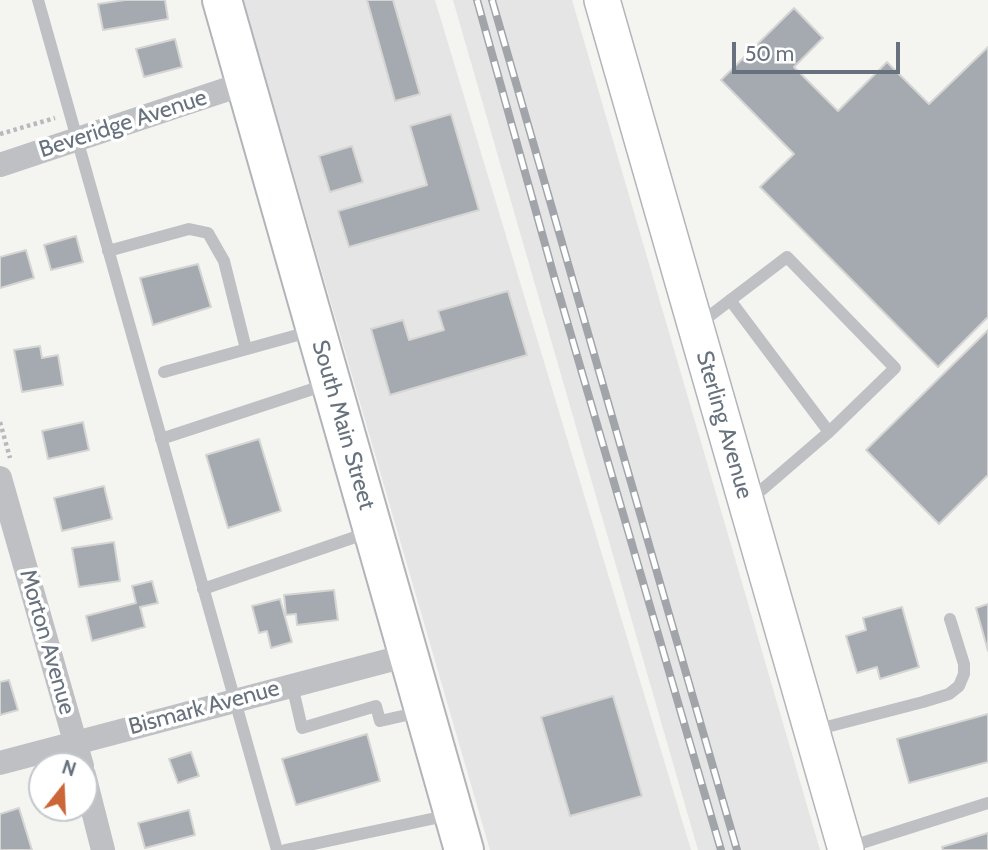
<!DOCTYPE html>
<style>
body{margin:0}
#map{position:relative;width:988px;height:850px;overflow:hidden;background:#f4f4f1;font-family:Cabin,sans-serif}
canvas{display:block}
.north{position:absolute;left:28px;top:752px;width:70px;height:70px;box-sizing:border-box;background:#fff;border:2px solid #c2c7cb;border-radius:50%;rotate:18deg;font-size:19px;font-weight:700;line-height:28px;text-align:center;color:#67727e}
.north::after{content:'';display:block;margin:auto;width:24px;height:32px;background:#cc6639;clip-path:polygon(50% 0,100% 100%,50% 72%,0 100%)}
.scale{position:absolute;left:732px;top:42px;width:168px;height:32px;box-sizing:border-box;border:4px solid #67727e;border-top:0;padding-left:9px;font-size:21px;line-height:24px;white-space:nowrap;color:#67727e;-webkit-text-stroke:5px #fff;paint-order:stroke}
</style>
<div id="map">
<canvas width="988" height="850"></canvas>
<div class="north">N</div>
<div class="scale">50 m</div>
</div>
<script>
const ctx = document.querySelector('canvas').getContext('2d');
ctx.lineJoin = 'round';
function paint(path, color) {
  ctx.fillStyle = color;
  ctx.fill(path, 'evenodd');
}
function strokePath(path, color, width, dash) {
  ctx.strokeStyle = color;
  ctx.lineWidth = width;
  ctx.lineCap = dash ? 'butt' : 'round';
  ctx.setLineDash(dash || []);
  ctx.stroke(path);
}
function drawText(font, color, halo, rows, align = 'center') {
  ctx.font = font + ' Cabin,sans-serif';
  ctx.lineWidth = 7;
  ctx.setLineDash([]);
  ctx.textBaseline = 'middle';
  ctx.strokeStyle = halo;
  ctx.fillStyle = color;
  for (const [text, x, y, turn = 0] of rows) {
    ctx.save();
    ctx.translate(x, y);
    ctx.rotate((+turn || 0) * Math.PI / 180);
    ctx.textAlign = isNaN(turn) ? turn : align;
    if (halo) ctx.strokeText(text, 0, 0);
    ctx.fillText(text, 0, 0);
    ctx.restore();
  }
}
const built = new Path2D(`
 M 243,0 L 435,0 L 691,850 L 490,850 Z
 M 453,0 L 572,0 L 820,850 L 698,850 Z`);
const building = new Path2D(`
 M 125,0 L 165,0 L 168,19 L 103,30 L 98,4 Z
 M 367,0 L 393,0 L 420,94 L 395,101 Z
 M 794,8 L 823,38 L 794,67 L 838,111 L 887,62 L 929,104 L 988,47 L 988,317 L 938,367 L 760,187 L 794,154 L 721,80 Z
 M 175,39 L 182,67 L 144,77 L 136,49 Z
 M 451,114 L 479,210 L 349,247 L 338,211 L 427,185 L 410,126 Z
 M 352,146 L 363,182 L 330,192 L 319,156 Z
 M 76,236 L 83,262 L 51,270 L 44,245 Z
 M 26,250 L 34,278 L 0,288 L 0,257 Z
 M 198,264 L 211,307 L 153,325 L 140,278 Z
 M 508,291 L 527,355 L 390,395 L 371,329 L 403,320 L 409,340 L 444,330 L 438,311 Z
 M 988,330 L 988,475 L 939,524 L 866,450 Z
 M 40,346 L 42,358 L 58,355 L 63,385 L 22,392 L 14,350 Z
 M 83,422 L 89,450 L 48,459 L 42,431 Z
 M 259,439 L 281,511 L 228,528 L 206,455 Z
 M 104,486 L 112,519 L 62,531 L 54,498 Z
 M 114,542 L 120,581 L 79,587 L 72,548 Z
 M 152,581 L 158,603 L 140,607 L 145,627 L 92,641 L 86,616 L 136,603 L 132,586 Z
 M 334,590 L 338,620 L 297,625 L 296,614 L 286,615 L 284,595 Z
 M 280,599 L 292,642 L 271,648 L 267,631 L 259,633 L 252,606 Z
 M 988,604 L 988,651 L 976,608 Z
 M 902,607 L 919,667 L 880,679 L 877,667 L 857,673 L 846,636 L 866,630 L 863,618 Z
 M 9,680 L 18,710 L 0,715 L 0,682 Z
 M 613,696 L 642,796 L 570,816 L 541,717 Z
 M 988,714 L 988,762 L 909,783 L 897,739 Z
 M 367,734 L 380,781 L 296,805 L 282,759 Z
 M 191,752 L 199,776 L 178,783 L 169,759 Z
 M 19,808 L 32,850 L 0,850 L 0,814 Z
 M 189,810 L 195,835 L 145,848 L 138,823 Z
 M 988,833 L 988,850 L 943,850 L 942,847 Z`);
const path = new Path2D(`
 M 0,134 L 55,118
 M 0,422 L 10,458`);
const lane = new Path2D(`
 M 38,0 L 277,850
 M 108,251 L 189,229 L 208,233 L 224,261 L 246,349
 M 730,300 L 829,432
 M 699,324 L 787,257 L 895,368 L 829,432 L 750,500
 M 164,372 L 312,331
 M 161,439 L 328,384
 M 203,589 L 370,532
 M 292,685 L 302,728 L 376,706 L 380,721 L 420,712
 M 815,730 L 923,702 L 949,694 L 959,686 L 964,674 L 964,664 L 950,619
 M 846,848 L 988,803
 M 285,850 L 450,815`);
const street = new Path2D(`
 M 0,165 L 246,83
 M 0,478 L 82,766
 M 0,763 L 409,655
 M 84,775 L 103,850`);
const secondary = new Path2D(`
 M 602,0 L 846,850`);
const primary = new Path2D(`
 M 222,0 L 464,850`);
const rail = new Path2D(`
 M 477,0 L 555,280 L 721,850
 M 492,0 L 737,850`);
const streetNames = [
 ["Beveridge Avenue",123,124,-18],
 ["South Main Street",343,425,74],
 ["Sterling Avenue",724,425,74],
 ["Morton Avenue",47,642,74],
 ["Bismark Avenue",204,708,-15]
];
paint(built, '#e4e5e4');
paint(building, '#a5aab0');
strokePath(building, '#d5d5d3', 2);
strokePath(secondary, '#b2b6ba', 38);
strokePath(primary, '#b1b4b8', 42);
strokePath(path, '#b7b9bc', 4.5, [3.5, 3.5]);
strokePath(lane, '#bec0c4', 12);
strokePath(street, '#bec0c4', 24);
strokePath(secondary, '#fff', 35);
strokePath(primary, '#fff', 38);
strokePath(rail, '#a1a5aa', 8);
strokePath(rail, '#fff', 5, [16]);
drawText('23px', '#67727e', '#fff', streetNames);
</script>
